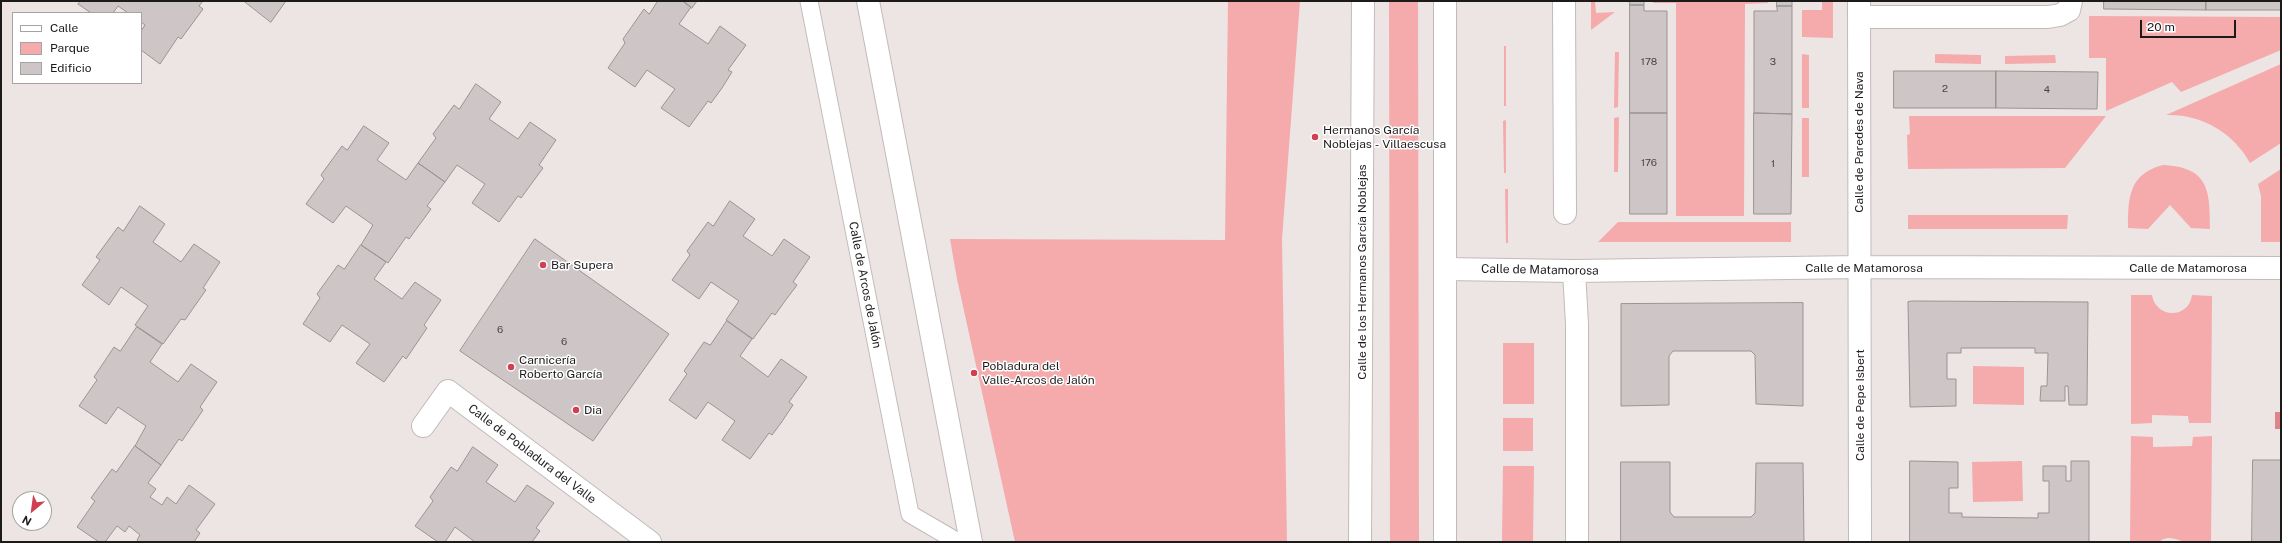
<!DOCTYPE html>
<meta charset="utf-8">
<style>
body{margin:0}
#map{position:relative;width:2282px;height:543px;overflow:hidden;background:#ede4e4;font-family:"Public Sans",sans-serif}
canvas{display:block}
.frame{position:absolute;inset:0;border:2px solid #1d1a1a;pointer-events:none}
.legend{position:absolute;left:12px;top:12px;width:130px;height:72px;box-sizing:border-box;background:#fff;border:1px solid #a5a3a3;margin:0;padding:5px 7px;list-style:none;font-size:12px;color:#1d1a1a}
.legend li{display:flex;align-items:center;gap:8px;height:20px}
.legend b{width:20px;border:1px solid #a5a3a3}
.north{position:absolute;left:12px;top:491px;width:40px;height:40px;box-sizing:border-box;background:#fff;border:1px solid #a5a3a3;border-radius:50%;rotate:209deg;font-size:11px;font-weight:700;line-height:16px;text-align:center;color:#1d1a1a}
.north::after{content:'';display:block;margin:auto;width:14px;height:18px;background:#d03f52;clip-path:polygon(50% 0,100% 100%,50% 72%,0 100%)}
.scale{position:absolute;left:2140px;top:20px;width:96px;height:18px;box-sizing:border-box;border:2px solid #1d1a1a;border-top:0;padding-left:5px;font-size:12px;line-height:14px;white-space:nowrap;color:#1d1a1a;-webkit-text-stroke:3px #fff;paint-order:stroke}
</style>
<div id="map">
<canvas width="2282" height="543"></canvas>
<div class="frame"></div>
<ul class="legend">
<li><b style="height:5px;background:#fff"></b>Calle</li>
<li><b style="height:11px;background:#f5aaac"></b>Parque</li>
<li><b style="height:11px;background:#cec6c6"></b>Edificio</li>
</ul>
<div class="north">N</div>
<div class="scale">20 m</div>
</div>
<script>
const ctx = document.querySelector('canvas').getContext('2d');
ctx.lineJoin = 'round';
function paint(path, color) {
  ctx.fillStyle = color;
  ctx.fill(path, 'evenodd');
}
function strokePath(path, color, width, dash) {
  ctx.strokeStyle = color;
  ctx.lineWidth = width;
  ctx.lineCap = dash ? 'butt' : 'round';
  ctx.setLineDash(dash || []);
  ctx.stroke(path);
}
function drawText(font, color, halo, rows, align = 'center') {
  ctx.font = font + ' "Public Sans",sans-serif';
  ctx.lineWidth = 3;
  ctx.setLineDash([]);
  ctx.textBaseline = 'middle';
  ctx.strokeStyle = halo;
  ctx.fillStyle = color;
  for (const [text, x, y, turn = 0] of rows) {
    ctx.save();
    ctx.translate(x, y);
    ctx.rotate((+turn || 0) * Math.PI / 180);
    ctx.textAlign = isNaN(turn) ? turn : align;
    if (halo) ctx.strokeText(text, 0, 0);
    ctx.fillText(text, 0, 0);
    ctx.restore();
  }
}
const green = new Path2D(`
 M 1228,1 L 1300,1 L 1282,239 L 1287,542 L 1015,542 L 957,279 L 950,239 L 1225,240 Z
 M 1389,1 L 1418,1 L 1419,542 L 1390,542 Z
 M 1591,1 L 1595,1 L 1596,13 L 1615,12 L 1591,30 Z
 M 1653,1 L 1768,1 L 1768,3 L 1745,4 L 1744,216 L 1676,216 L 1676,3 L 1653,3 Z
 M 1822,1 L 1833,1 L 1833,38 L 1802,37 L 1802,10 L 1822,10 Z
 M 2089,16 L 2281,17 L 2281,50 L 2181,92 L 2172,82 L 2106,111 L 2106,58 L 2089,58 Z
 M 1504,46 L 1506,46 L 1506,106 L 1504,106 Z
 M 1615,52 L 1619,52 L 1618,107 L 1614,108 Z
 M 1802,54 L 1809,55 L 1809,108 L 1802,108 Z
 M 1935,54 L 1981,55 L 1981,64 L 1935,63 Z
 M 2055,55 L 2056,63 L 2005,64 L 2005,56 Z
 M 2281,64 L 2281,143 L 2250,163 C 2233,132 2201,114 2166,115 Z
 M 1909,116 L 2106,116 L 2065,168 L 1908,169 L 1907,135 L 1910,134 Z
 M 1619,117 L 1618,172 L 1614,172 L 1614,118 Z
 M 1802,118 L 1809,118 L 1809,177 L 1802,177 Z
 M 1506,120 L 1506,173 L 1504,173 L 1503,121 Z
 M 2163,165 C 2209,167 2210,191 2210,229 L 2191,228 L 2170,205 L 2148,229 L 2128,228 C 2128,197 2129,174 2163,165 Z
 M 2281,169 L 2281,242 L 2261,242 L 2261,196 L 2258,184 Z
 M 1505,189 L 1508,189 L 1508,243 L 1506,243 Z
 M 1908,215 L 2068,215 L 2067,229 L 1908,229 Z
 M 1618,222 L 1791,222 L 1791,242 L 1598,242 Z
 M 2131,295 L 2152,295 C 2156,319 2189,319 2192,295 L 2212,296 L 2211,423 L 2189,423 L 2188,416 L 2152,415 L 2152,423 L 2131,424 Z
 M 1503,343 L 1534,343 L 1534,404 L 1503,404 Z
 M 1973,366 L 2024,367 L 2024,405 L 1973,404 Z
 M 1503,418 L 1533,418 L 1533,451 L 1503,451 Z
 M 2131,436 L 2153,437 L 2153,447 L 2192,446 L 2193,437 L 2212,436 L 2211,542 C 2204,542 2193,543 2186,542 C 2177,540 2167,534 2159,542 L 2130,542 Z
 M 2022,461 L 2023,501 L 1973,502 L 1972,462 Z
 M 1503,466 L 1534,466 L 1533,542 L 1502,542 Z`);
const water = new Path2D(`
 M 2275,412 L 2281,412 L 2281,429 L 2275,429 Z`);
const building = new Path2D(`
 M 81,1 L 203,1 L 199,6 L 203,9 L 181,39 L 178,37 L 160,64 L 141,50 L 141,31 L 145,25 L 141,22 L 141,13 L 128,13 L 118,6 L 113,13 L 91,13 L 78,4 Z
 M 244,1 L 286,1 L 271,22 Z
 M 658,1 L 683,1 L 691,7 L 679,24 L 708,44 L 720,26 L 746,45 L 728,70 L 732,72 L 722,88 L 711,103 L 708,101 L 689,127 L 661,108 L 675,89 L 647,70 L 635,87 L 608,68 L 625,43 L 623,39 L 644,9 L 649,14 Z
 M 683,1 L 697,1 L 692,8 Z
 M 1630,1 L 1644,1 L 1644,5 L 1630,5 Z
 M 1777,1 L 1792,1 L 1792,6 L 1777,6 Z
 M 2104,1 L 2206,1 L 2206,10 L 2104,9 Z
 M 2206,1 L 2281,1 L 2281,10 L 2206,10 Z
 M 1630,5 L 1644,5 L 1644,11 L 1667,11 L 1667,113 L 1630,113 Z
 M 1777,6 L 1792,6 L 1792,114 L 1754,113 L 1754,11 L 1777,11 Z
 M 1894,71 L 1996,71 L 1996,108 L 1894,108 Z
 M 1996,71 L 2098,72 L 2097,109 L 1996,108 Z
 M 476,84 L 501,102 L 489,119 L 518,139 L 530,122 L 556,140 L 539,165 L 543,168 L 521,198 L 518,196 L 499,222 L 472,203 L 485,184 L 457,165 L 445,182 L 418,163 L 436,138 L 433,134 L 454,105 L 459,109 Z
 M 1630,113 L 1667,113 L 1667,214 L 1630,214 Z
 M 1754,113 L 1792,114 L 1791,214 L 1754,214 Z
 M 364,126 L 389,143 L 377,160 L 406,180 L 418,163 L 445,182 L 427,206 L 431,209 L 409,239 L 406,237 L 388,263 L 361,245 L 373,225 L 346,206 L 333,223 L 306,204 L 324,179 L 321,175 L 342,146 L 347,150 Z
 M 730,201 L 755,219 L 743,236 L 772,256 L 784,239 L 810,257 L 793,282 L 797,285 L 785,301 L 775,315 L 772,313 L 753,339 L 726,320 L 739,301 L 711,282 L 699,299 L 672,280 L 690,255 L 687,251 L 708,222 L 713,226 Z
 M 140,206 L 165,224 L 153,242 L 181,262 L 194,244 L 220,262 L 203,288 L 206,290 L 194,307 L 185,320 L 181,319 L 163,344 L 135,325 L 148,306 L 121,287 L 109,305 L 82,285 L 100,260 L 96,257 L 118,227 L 123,231 Z
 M 535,239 L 669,334 L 593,441 L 460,351 Z
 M 361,245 L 386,262 L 374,279 L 402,299 L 415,282 L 441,300 L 424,325 L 427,328 L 406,359 L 403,356 L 384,382 L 356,363 L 370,344 L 342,325 L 330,342 L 303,324 L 320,298 L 317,294 L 338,265 L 344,269 Z
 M 1913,301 L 2088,302 L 2087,405 L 2069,405 L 2068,386 L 2065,386 L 2065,401 L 2040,401 L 2041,386 L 2047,386 L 2048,353 L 2035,353 L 2035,348 L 1961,348 L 1961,353 L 1947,353 L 1947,379 L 1956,379 L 1956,406 L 1910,407 L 1908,302 Z
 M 1803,303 L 1803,406 L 1756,404 L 1755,355 L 1751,351 L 1673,351 L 1669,356 L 1669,405 L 1621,406 L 1621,304 Z
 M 727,321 L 752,339 L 740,356 L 768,377 L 781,359 L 807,377 L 789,402 L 793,405 L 781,423 L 772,435 L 769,433 L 750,459 L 722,440 L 735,421 L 708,402 L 696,419 L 669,400 L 687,374 L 684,371 L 704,342 L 710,345 Z
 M 137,327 L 162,344 L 150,362 L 178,382 L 191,364 L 217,382 L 200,407 L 203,410 L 182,441 L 179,439 L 161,465 L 135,446 L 146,426 L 118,407 L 106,424 L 79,406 L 97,380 L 94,377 L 114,347 L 120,351 Z
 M 135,446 L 161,465 L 148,483 L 156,489 L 150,497 L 162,505 L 167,497 L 176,504 L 189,485 L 215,504 L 196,530 L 200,533 L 194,542 L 139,542 L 137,540 L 140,535 L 129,526 L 125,532 L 117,526 L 105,542 L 99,542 L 77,527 L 95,501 L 91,498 L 112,469 L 116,472 Z
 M 473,447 L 498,465 L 486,482 L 515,502 L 527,485 L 554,503 L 536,528 L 540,531 L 532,542 L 475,542 L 455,527 L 445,542 L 438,542 L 415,526 L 433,501 L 430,497 L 451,467 L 457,471 Z
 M 2253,460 L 2281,460 L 2281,542 L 2252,542 Z
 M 1910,461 L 1958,462 L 1958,488 L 1949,488 L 1949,513 L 1962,513 L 1962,517 L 2038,518 L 2038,513 L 2049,513 L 2049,481 L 2043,481 L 2043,466 L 2066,466 L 2066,481 L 2071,481 L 2071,461 L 2089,461 L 2089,542 L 1910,542 Z
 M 1621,462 L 1670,462 L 1670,512 L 1674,517 L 1751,517 L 1755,513 L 1756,463 L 1803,463 L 1804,542 L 1621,542 Z`);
const service = new Path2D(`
 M 809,1 L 910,514 L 958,542`);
const minor = new Path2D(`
 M 1564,1 L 1565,213
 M 1859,1 L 1860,542
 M 1859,17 L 2048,17 L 2060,15 L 2069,10 L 2071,1
 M 1446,269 L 1574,271 L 1860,267 L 2281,268
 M 1574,271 L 1577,324 L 1577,542
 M 423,426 L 448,391 L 650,542`);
const tertiary = new Path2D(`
 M 868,1 L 971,542`);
const primary = new Path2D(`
 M 1360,542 L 1363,1
 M 1445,542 L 1445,1`);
const markers = [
 [1315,137,4,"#d03f52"],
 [543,265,4,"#d03f52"],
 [511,367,4,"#d03f52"],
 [974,373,4,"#d03f52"],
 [576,410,4,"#d03f52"]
];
const numberNames = [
 ["178",1649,62],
 ["3",1773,62],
 ["2",1945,89],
 ["4",2047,90],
 ["176",1649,163],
 ["1",1773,164],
 ["6",500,330],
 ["6",564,342]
];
const poiNames = [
 ["Hermanos García",1323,130],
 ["Noblejas - Villaescusa",1323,144],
 ["Bar Supera",551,265],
 ["Carnicería",519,360],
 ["Roberto García",519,374],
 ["Pobladura del",982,366],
 ["Valle-Arcos de Jalón",982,380],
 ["Dia",584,410]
];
const streetNames = [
 ["Calle de Paredes de Nava",1859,142,-90],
 ["Calle de Matamorosa",1864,268],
 ["Calle de Matamorosa",2188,268],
 ["Calle de Matamorosa",1540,270,1],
 ["Calle de los Hermanos García Noblejas",1362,272,-90],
 ["Calle de Arcos de Jalón",865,285,79],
 ["Calle de Pepe Isbert",1860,405,-90],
 ["Calle de Pobladura del Valle",532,454,37]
];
paint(green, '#f5aaac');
paint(water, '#dd8589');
paint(building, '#cec6c6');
strokePath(building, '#9b9393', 1);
strokePath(service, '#c3baba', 19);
strokePath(minor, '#c3baba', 24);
strokePath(tertiary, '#c3baba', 24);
strokePath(primary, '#c3baba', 24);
strokePath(service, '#fff', 17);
strokePath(minor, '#fff', 22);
strokePath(tertiary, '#fff', 22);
strokePath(primary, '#fff', 22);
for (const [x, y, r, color] of markers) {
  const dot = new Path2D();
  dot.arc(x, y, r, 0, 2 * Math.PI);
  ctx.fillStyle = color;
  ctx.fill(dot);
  strokePath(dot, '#fff', 1.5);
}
drawText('10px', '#494545', null, numberNames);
drawText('12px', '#1d1a1a', '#fff', poiNames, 'left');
drawText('12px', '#1d1a1a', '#fff', streetNames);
</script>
